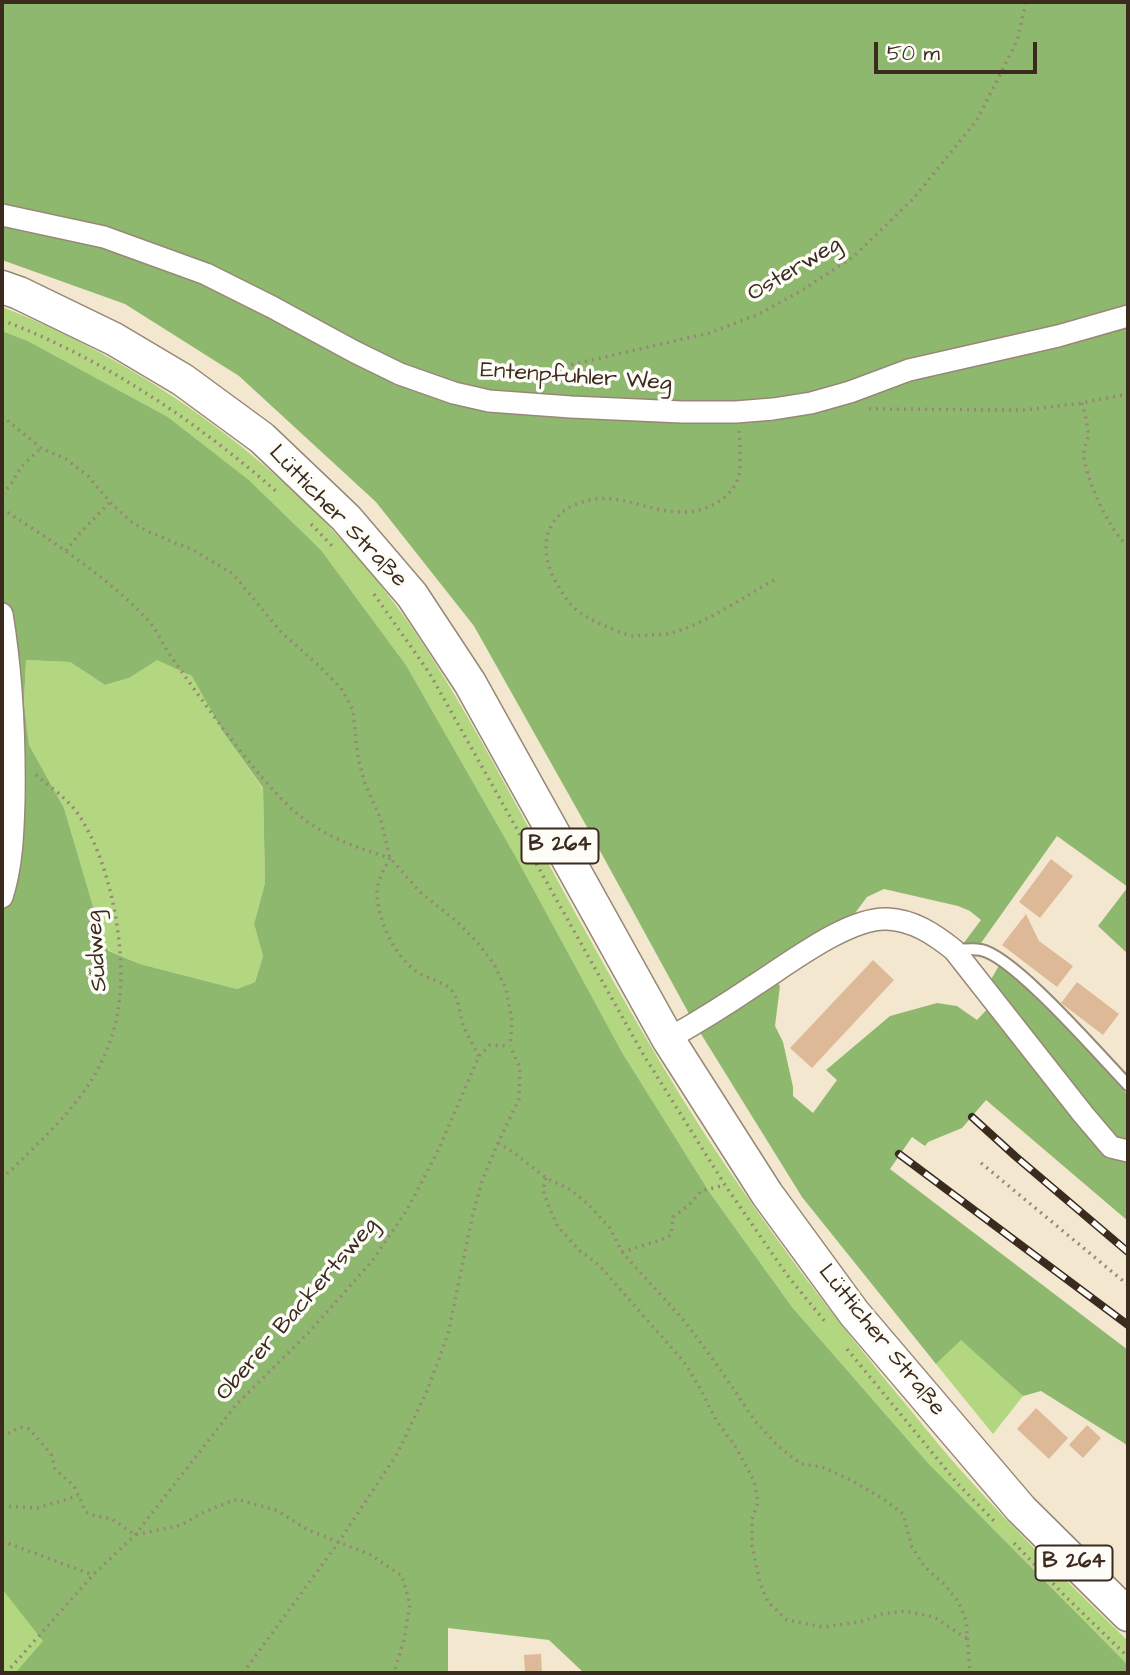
<!DOCTYPE html>
<meta charset="utf-8">
<style>
body{margin:0}
#map{position:relative;width:1130px;height:1675px;overflow:hidden;background:#f3e7cf;font-family:"Architects Daughter",sans-serif}
canvas{display:block}
.frame{position:absolute;inset:0;border:4px solid #3b2a1e;pointer-events:none}
.scale{position:absolute;left:874px;top:42px;width:163px;height:32px;box-sizing:border-box;border:4px solid #3b2a1e;border-top:0;padding-left:9px;font-size:21px;line-height:24px;white-space:nowrap;color:#3b2a1e;-webkit-text-stroke:5px #fdfcf7;paint-order:stroke}
</style>
<div id="map">
<canvas width="1130" height="1675"></canvas>
<div class="frame"></div>
<div class="scale">50 m</div>
</div>
<script>
const ctx = document.querySelector('canvas').getContext('2d');
ctx.lineJoin = 'round';
function paint(path, color) {
  ctx.fillStyle = color;
  ctx.fill(path, 'evenodd');
}
function strokePath(path, color, width, dash) {
  ctx.strokeStyle = color;
  ctx.lineWidth = width;
  ctx.lineCap = dash ? 'butt' : 'round';
  ctx.setLineDash(dash || []);
  ctx.stroke(path);
}
function drawText(font, color, halo, rows, align = 'center') {
  ctx.font = font + ' "Architects Daughter",sans-serif';
  ctx.lineWidth = 7;
  ctx.setLineDash([]);
  ctx.textBaseline = 'middle';
  ctx.strokeStyle = halo;
  ctx.fillStyle = color;
  for (const [text, x, y, turn = 0] of rows) {
    ctx.save();
    ctx.translate(x, y);
    ctx.rotate((+turn || 0) * Math.PI / 180);
    ctx.textAlign = isNaN(turn) ? turn : align;
    if (halo) ctx.strokeText(text, 0, 0);
    ctx.fillText(text, 0, 0);
    ctx.restore();
  }
}
const green = new Path2D(`
 M 2,307 C 158,368 309,482 406,619 C 450,682 487,751 524,819 C 582,925 640,1034 706,1136 C 768,1231 836,1321 908,1407 C 927,1430 946,1454 966,1476 C 1017,1533 1073,1587 1128,1641 L 1128,1665 L 928,1463 L 792,1307 L 710,1193 L 623,1054 L 517,859 L 406,665 L 321,550 L 249,480 L 168,417 L 28,341 L 2,331 Z
 M 157,659 L 193,676 L 223,732 L 263,789 L 265,883 L 254,924 L 263,956 L 255,982 L 237,989 L 140,964 L 110,951 L 103,940 L 64,808 L 29,745 L 24,703 L 26,660 L 70,662 L 105,685 L 129,678 Z
 M 961,1339 L 1023,1396 L 993,1434 L 936,1364 Z
 M 2,1589 L 44,1641 L 15,1673 L 2,1673 Z`);
const forest = new Path2D(`
 M 2,2 L 1128,2 L 1128,954 L 1098,926 L 1128,887 L 1057,836 L 981,943 L 963,944 L 981,920 L 970,911 L 958,906 L 884,889 L 867,897 L 852,917 L 793,947 L 764,965 L 780,986 L 775,1026 L 783,1042 L 793,1087 L 793,1096 L 813,1113 L 837,1080 L 826,1070 L 890,1016 L 937,1003 L 957,1006 L 977,1020 L 992,1004 L 989,983 L 1001,962 L 1037,994 L 1128,1095 L 1128,1221 L 986,1100 L 962,1128 L 928,1142 L 925,1146 L 912,1137 L 890,1169 L 1128,1350 L 1128,1447 L 1124,1443 L 1041,1391 L 1023,1396 L 961,1340 L 936,1364 L 802,1197 L 693,1021 L 587,827 L 474,626 L 376,502 L 239,376 L 125,304 L 2,260 Z
 M 2,331 L 28,341 L 168,417 L 249,480 L 321,550 L 406,665 L 517,859 L 623,1054 L 710,1193 L 792,1307 L 928,1463 L 1128,1665 L 1128,1673 L 584,1673 L 549,1640 L 448,1628 L 448,1673 L 15,1673 L 43,1641 L 2,1589 ZM 26,660 L 70,662 L 105,685 L 129,678 L 157,660 L 192,676 L 223,732 L 263,788 L 265,883 L 254,924 L 263,956 L 255,982 L 237,989 L 140,964 L 109,951 L 103,940 L 64,808 L 29,745 L 24,703 Z`);
const building = new Path2D(`
 M 1051,859 L 1073,876 L 1040,918 L 1019,902 Z
 M 1026,914 L 1039,941 L 1073,966 L 1057,987 L 1002,945 Z
 M 873,960 L 894,980 L 812,1068 L 790,1048 Z
 M 1077,982 L 1119,1014 L 1103,1035 L 1061,1003 Z
 M 1036,1408 L 1068,1438 L 1049,1459 L 1017,1429 Z
 M 1087,1425 L 1101,1438 L 1083,1458 L 1069,1445 Z
 M 541,1654 L 542,1673 L 525,1673 L 524,1655 Z`);
const path = new Path2D(`
 M 2,320 C 104,359 196,421 277,492
 M 510,379 L 709,333 L 757,315 L 799,292 L 852,258 L 913,199 L 977,120 L 1017,41 L 1026,2
 M 1082,403 C 1084,413 1089,426 1088,436 C 1088,441 1084,446 1084,452 C 1083,475 1110,532 1128,546
 M 869,409 L 1024,410 L 1082,403 L 1128,394
 M 2,416 L 41,448 L 66,459 L 88,476 L 110,502 L 130,521 L 147,531 L 195,551 L 233,574 L 281,632 L 315,662 L 341,688 L 353,710 L 358,758 L 365,784 L 380,817 L 390,858 L 420,892 L 455,920 L 477,942 L 494,964 L 506,989 L 512,1021 L 510,1046
 M 739,431 C 740,443 741,469 738,479 C 730,500 703,513 681,512 C 645,512 614,488 577,504 C 565,508 556,516 550,528 C 542,545 547,567 557,584 C 570,607 578,614 603,625 C 612,629 623,634 633,636 C 638,636 644,635 649,635 C 656,634 664,635 670,633 C 702,626 745,596 774,580
 M 2,494 L 10,486 L 21,467 L 41,448
 M 2,509 C 50,539 107,577 146,618 C 157,629 163,646 172,658 C 199,696 226,734 255,769 C 273,790 293,814 317,828 C 340,842 364,850 390,858
 M 311,524 L 335,549
 M 66,551 L 79,534 L 109,503
 M 374,594 L 430,674 L 643,1054 L 725,1185 L 787,1275 L 827,1324
 M 390,858 C 384,869 377,881 377,894 C 378,921 395,958 419,973 C 429,980 445,981 452,991 C 460,1001 459,1015 464,1027 C 468,1037 474,1047 479,1056
 M 498,1143 L 513,1152 L 546,1178 L 569,1189 L 587,1203 L 610,1228 L 622,1252 L 686,1323 L 720,1369 L 755,1421 L 778,1446 L 801,1464 L 822,1467 L 851,1480 L 885,1500 L 903,1514 L 912,1547 L 924,1566 L 944,1584 L 958,1601 L 966,1620 L 970,1673
 M 981,1163 L 1128,1285
 M 546,1178 L 543,1190 L 549,1207 L 558,1227 L 579,1250 L 599,1265 L 684,1362 L 700,1388 L 716,1420 L 737,1449 L 754,1481 L 758,1502 L 752,1519 L 752,1546 L 760,1583 L 768,1602 L 787,1620 L 823,1627 L 860,1622 L 882,1614 L 906,1611 L 934,1617 L 969,1640
 M 2,1179 C 32,1149 65,1120 89,1084 C 103,1063 114,1036 118,1010 C 128,954 111,861 78,814 C 67,798 50,787 35,774
 M 622,1252 L 658,1241 L 671,1235 L 673,1217 L 689,1205 L 701,1191 L 725,1185
 M 847,1349 L 958,1484 L 997,1524
 M 2,1437 L 18,1428 L 23,1427 L 29,1429 L 51,1454 L 55,1469 L 74,1486 L 86,1512 L 95,1516 L 112,1519 L 135,1535 L 181,1525 L 204,1512 L 237,1499 L 278,1511 L 308,1530 L 371,1555 L 402,1576 L 410,1604 L 404,1640 L 394,1673
 M 2,1506 L 37,1508 L 78,1496
 M 2,1541 L 93,1575
 M 1014,1543 L 1067,1598 L 1128,1657
 M 6,1673 L 93,1575 L 135,1535 L 236,1405 L 310,1331 L 372,1261 L 407,1210 L 437,1153 L 479,1056 L 490,1045 L 510,1046
 M 243,1673 L 338,1543 L 397,1454 L 427,1391 L 448,1334 L 472,1218 L 482,1181 L 498,1143 L 519,1099 L 520,1068 L 510,1046`);
const service = new Path2D(`
 M 954,950 C 963,950 973,948 981,950 C 1014,956 1101,1057 1128,1085`);
const minor = new Path2D(`
 M 2,215 L 104,237 L 206,274 L 272,307 L 355,352 L 400,374 L 454,393 L 489,401 L 571,407 L 682,412 L 736,412 L 773,409 L 811,403 L 850,392 L 909,370 L 1058,336 L 1128,316
 M 2,614 C 12,675 15,739 14,801 C 13,834 12,866 2,897
 M 668,1039 C 698,1022 727,1004 755,985 C 788,964 849,917 887,919 C 913,920 934,934 954,950 L 1083,1114 L 1111,1147 L 1128,1151`);
const primary = new Path2D(`
 M 2,287 L 19,293 L 114,339 L 183,380 L 262,438 L 346,518 L 412,595 L 470,683 L 668,1039 L 767,1194 L 854,1313 L 1021,1509 L 1128,1615`);
const rail = new Path2D(`
 M 972,1117 L 1015,1156 L 1128,1252
 M 899,1154 L 1128,1325`);
const shields = [
 [560,846,77],
 [1074,1563,77]
];
const shieldNames = [
 ["B 264",560,846],
 ["B 264",1074,1563]
];
const streetNames = [
 ["Osterweg",795,270,-31],
 ["Entenpfuhler Weg",576,378,4],
 ["Lütticher Straße",337,517,46],
 ["Südweg",98,951,-94],
 ["Oberer Backertsweg",298,1310,-49],
 ["Lütticher Straße",881,1341,51]
];
paint(green, '#b3d780');
paint(forest, '#8eb86e');
paint(building, '#deb998');
strokePath(service, '#978876', 14);
strokePath(minor, '#978876', 24);
strokePath(primary, '#978876', 35);
strokePath(path, '#978876', 3.5, [2, 5]);
strokePath(service, '#fff', 10);
strokePath(minor, '#fff', 21);
strokePath(primary, '#fff', 32);
strokePath(rail, '#3b2a1e', 8);
strokePath(rail, '#fdfcf7', 5, [16]);
for (const [x, y, w] of shields) {
  const box = new Path2D();
  box.roundRect(x - w / 2, y - 17.5, w, 35, 5);
  ctx.fillStyle = '#fdfcf7';
  ctx.fill(box);
  strokePath(box, '#3b2a1e', 2);
}
drawText('bold 21px', '#3b2a1e', null, shieldNames);
drawText('23px', '#3b2a1e', '#fdfcf7', streetNames);
</script>
